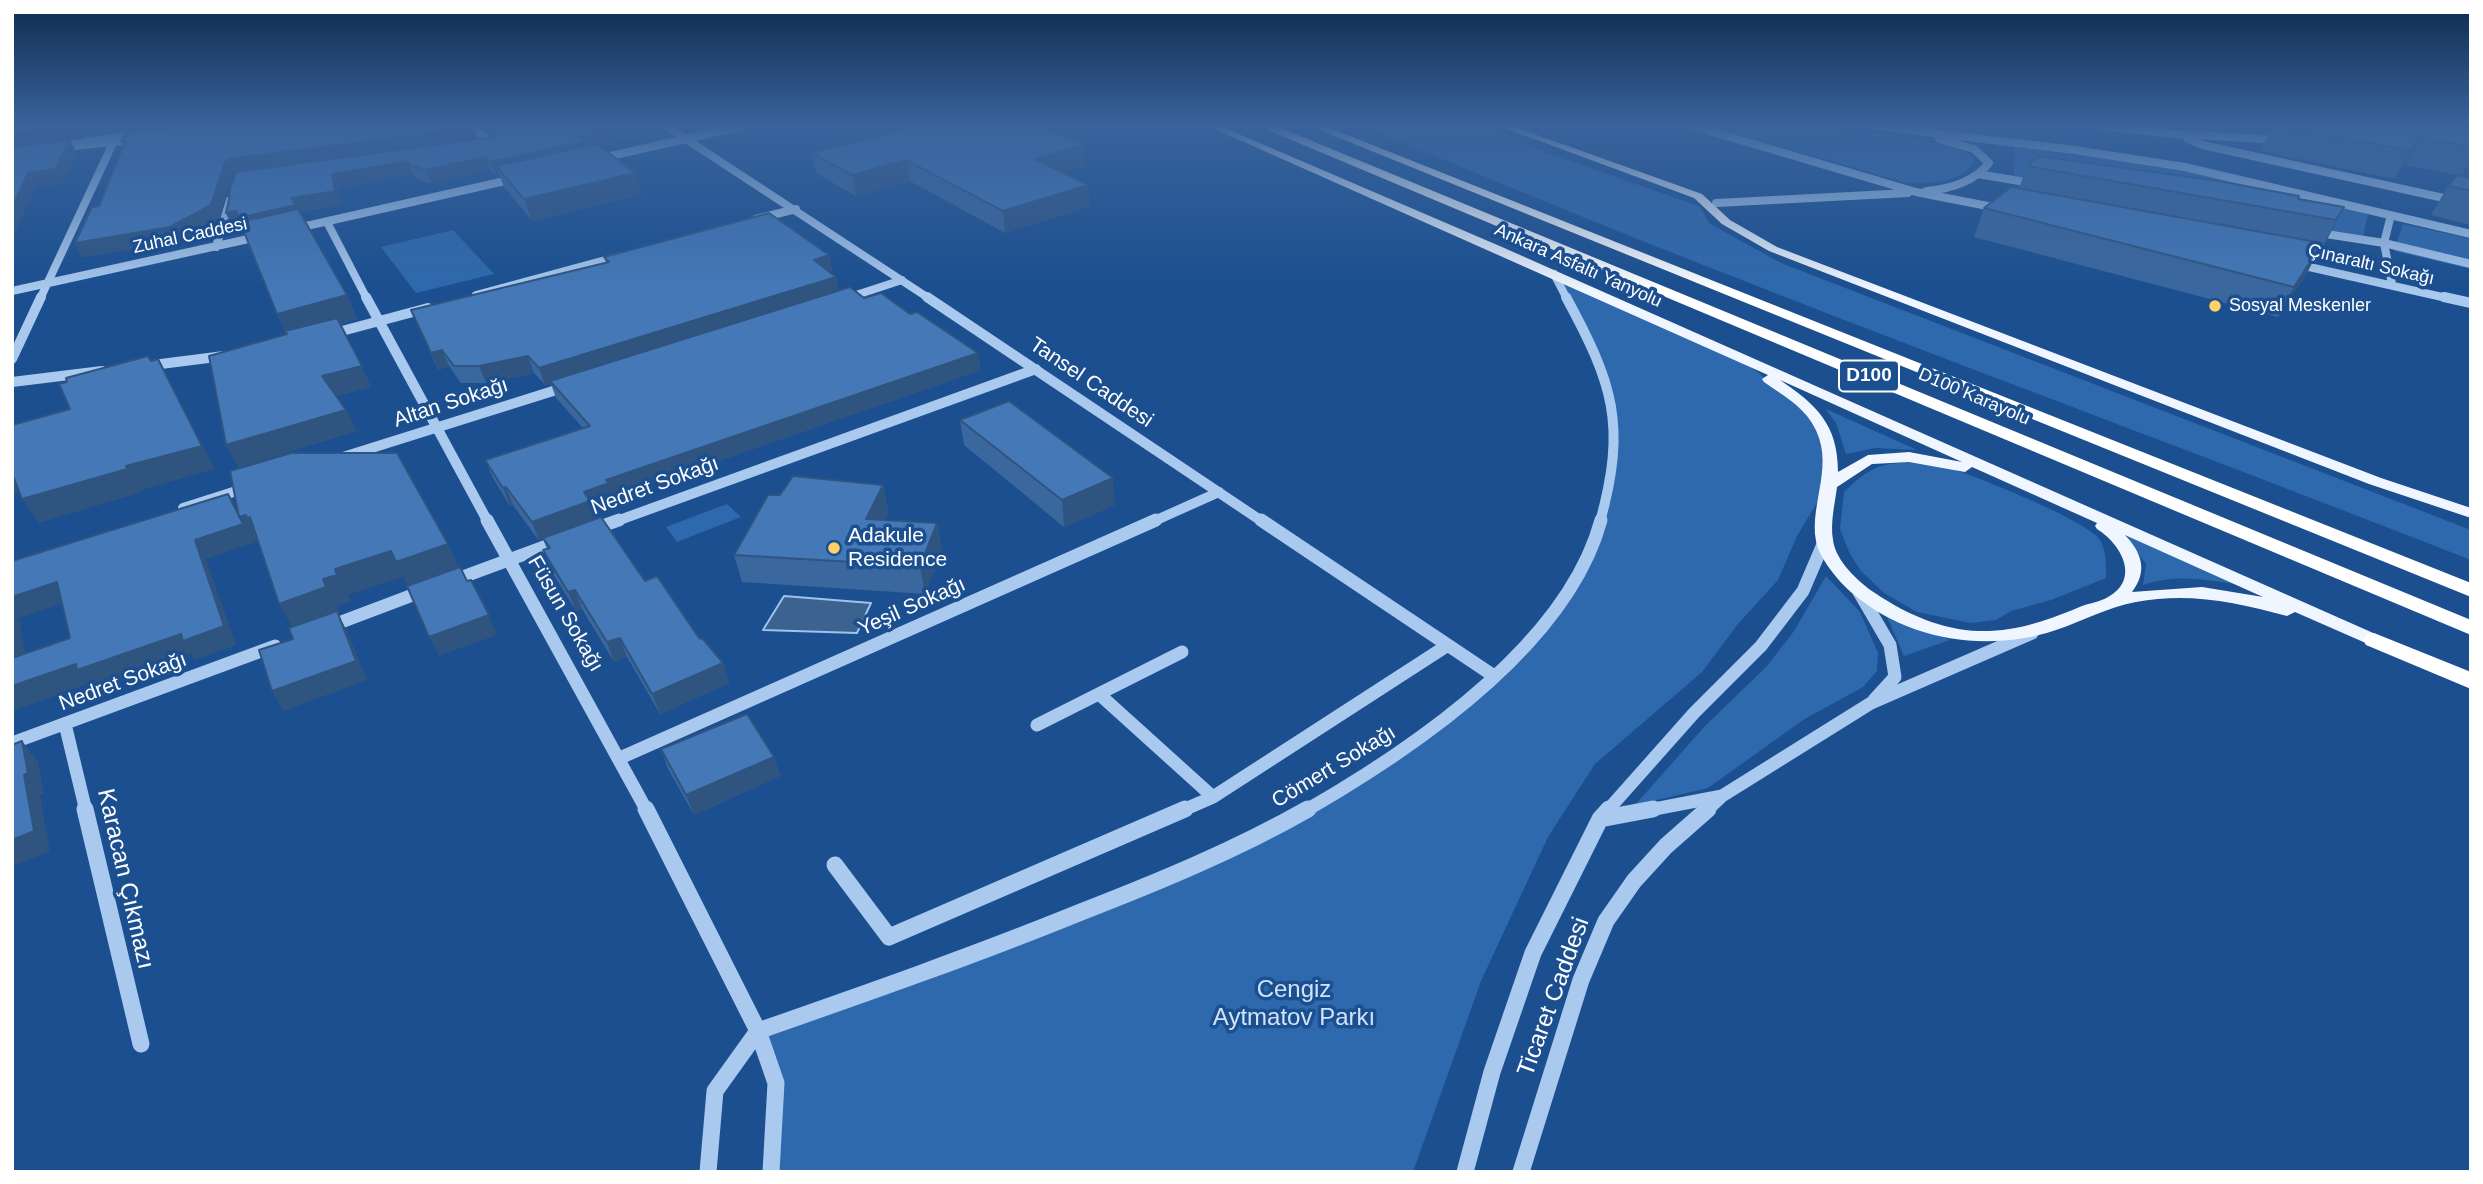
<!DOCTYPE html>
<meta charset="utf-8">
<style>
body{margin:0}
#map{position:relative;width:2483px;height:1184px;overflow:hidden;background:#1b4f8f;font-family:Helvetica,sans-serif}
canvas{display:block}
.frame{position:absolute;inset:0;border:14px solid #fff;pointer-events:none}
</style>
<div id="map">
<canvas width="2483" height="1184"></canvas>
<div class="frame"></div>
</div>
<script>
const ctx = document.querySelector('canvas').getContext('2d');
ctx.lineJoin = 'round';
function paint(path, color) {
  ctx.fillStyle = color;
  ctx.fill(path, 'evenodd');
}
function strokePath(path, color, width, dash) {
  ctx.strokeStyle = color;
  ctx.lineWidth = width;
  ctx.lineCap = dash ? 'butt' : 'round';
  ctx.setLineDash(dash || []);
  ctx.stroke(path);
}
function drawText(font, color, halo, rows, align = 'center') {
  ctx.font = font + ' Helvetica,sans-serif';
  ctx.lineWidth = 7;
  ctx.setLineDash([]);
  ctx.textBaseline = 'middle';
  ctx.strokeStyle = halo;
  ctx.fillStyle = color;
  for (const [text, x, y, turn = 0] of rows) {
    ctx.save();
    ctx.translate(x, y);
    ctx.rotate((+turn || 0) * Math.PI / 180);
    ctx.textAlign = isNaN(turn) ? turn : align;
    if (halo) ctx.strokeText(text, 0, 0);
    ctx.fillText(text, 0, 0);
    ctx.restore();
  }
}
const green = new Path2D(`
 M 1365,126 L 1489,126 L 1547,153 L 1699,206 L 1710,224 L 1781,263 L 2471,530 L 2471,560 C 2102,415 1729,283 1365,126 Z
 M 1712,126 C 1799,125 1883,127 1966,152 L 1975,160 C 1960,184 1933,184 1906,183 Z
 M 2014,144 L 2180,169 L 2368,214 L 2363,237 L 2014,177 Z
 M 2403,224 L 2471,239 L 2471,269 L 2394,251 Z
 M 453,230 L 494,274 L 416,293 L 381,247 Z
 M 1554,274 L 1735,355 L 1779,389 L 1816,423 L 1827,467 L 1827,486 L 1797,536 L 1778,580 L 1738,624 L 1702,672 L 1595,764 L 1548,837 L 1481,981 L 1413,1172 L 771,1172 L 776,1083 L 758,1031 L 932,971 L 1299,815 L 1435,729 L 1552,622 L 1596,536 L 1613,454 L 1607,389 Z
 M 1826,410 L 1826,409 L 1917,450 L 1875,448 L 1846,454 L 1836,423 Z
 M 1910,462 C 1921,463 1932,464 1943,466 C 1969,473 2089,521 2100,540 C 2107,552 2106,565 2106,578 L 2051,600 L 2011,611 L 1996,620 L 1970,623 L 1917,612 L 1884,593 L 1860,570 L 1849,552 L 1840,529 L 1844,492 C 1868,469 1877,464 1910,462 Z
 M 727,504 L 741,517 L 677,542 L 666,527 Z
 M 2122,532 L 2245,586 C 2210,580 2177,573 2143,585 L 2146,564 Z
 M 1826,576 L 1860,612 L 1878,653 L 1877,671 L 1863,687 L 1803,720 L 1708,788 L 1635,805 L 1705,726 L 1767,666 L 1794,631 Z
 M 1886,615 L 1950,640 L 1904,656 Z`);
const water = new Path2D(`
 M 784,596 L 871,603 L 857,633 L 763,630 Z`);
const stream = new Path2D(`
 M 59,144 L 135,134`);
const minorFar3 = new Path2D(`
 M 472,126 L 493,145 L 486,146
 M 666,126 L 930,299
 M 1693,126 L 1916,192 L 2003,209
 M 1876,126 L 2075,150 L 2185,167 L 2471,234
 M 2100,126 L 2176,134 L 2281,140
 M 2188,139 L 2203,145 L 2471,204
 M 58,148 L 137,139
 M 597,159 L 743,126
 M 1978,174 L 2037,184
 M 1926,191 C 1949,189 1974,182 1989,163 L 1974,149 L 1939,139
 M 1716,203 L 1908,193
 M 2391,215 L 2384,243 L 2392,284
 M 756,219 L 796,209
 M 327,222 L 367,299
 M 293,229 L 518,178
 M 2313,232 L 2384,243 L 2471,264
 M 216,247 L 230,200
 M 2296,264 L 2451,299
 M 1554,274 L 1567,299
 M 12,291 L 262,236
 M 476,295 L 620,256
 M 40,299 L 114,141
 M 844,299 L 902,280`);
const minorFar2 = new Path2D(`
 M 366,297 L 488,522
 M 927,297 L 1263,522
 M 1566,297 C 1613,384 1627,424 1600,522
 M 2444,297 L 2471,303
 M 843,299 L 850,297
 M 327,335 L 428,308
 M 12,359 L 41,297
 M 145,366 L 224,356
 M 12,382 L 102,371
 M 343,457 L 569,386
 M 183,508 L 249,487
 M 614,522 L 1036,369
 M 1152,522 L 1219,492`);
const minorFar1 = new Path2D(`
 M 487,520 L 647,811
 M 1261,520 L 1494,676
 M 591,530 L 619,520
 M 449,582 L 560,541
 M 1859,592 L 1890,645 L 1895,677 L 1874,700
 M 328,627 L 426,590
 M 1099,694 L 1213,797
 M 65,724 L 86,811
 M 1037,725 L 1182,652
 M 12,743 L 275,646
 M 620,758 L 1156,520
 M 1181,811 L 1213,797 L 1448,645
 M 1305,811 C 1413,749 1567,646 1601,520
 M 1607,811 L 1694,713 L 1761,646 L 1803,591 L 1824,542
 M 1644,811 L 1722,796 L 1871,703 L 2032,633
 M 1706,811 L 1720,798`);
const minor = new Path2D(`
 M 85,809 L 141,1044
 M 646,809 L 758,1031 L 776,1083 L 771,1172
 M 1600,819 L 1653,809
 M 835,865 L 889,937 L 1185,809
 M 758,1031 C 867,993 975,955 1081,912 C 1158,882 1236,850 1308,809
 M 708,1172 L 715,1091 L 758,1031
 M 1465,1172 L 1492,1072 L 1533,953 L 1600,819 L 1609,809
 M 1521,1172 L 1581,980 L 1606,921 L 1634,881 L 1666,846 L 1708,809`);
const major = new Path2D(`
 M 1208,126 L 1220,126 L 1502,247 L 2380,636 L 2383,640 L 2380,644 L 2368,644 L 2295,612 L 2287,616 C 2236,602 2188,592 2136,602 C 2108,607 2083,621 2056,630 C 1987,653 1908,641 1852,593 C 1839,582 1819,558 1816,541 C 1809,502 1837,463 1812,423 C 1801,405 1781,394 1764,382 L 1762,379 L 1768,375 ZM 1780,380 L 1962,462 L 1909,452 L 1868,455 L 1838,472 C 1838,425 1817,405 1780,380 ZM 1909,462 L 1965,472 L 1972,467 L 2097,523 L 2095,526 L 2097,529 C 2121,544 2141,579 2108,597 C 2100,602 2090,603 2082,606 C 2049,620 2016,632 1979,631 C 1942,630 1906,614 1875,593 C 1859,583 1835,560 1833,540 C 1830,523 1835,503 1837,487 L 1872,464 ZM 2125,535 L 2263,597 L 2202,587 L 2132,592 C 2148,571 2142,553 2125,535 Z
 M 1499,126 L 1512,126 L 1702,194 L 1730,220 L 1777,247 L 2381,478 L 2471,508 L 2471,518 L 2369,484 L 1769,251 L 1722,224 L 1694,198 Z`);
const highway = new Path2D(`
 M 1262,126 L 1276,126 L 2471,620 L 2471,635 L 1263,128 Z
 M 1310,126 L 1325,126 L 2471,583 L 2471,597 Z
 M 2374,633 L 2471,672 L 2471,689 L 2366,645 L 2363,640 L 2366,635 Z`);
const wall = new Path2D(`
 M 481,126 L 635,126 L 638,136 L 599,145 L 635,173 L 641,194 L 532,221 L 504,187 L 499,174 L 495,175 L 490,170 L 430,183 L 418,180 L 413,174 L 337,188 L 341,205 L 300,212 L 347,295 L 357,319 L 340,324 L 371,387 L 336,396 L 346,410 L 356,431 L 238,467 L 287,334 L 277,314 L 241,226 L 233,227 L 226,213 L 229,199 L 228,196 L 235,173 L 231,177 L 218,219 L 178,241 L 83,257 L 75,243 L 99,206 L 138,132 L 478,139 L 493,137 Z
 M 2273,126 L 2471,126 L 2471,225 L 2431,215 L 2448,186 L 2457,175 L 2405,165 L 2394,179 L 2261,151 Z
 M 812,153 L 1085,166 L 1063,172 L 1090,206 L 1005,233 L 910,181 L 856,196 L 816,173 Z
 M 2027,166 L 2298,199 L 2344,207 L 2323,247 L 2315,261 L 2313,261 L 2307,273 L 2278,317 L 1974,237 L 1984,208 L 2019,188 Z
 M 829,255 L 832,271 L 829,272 L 836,277 L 839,291 L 864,298 L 981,370 L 614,497 L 615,501 L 593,509 L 596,519 L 645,581 L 723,663 L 729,683 L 660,714 L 627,657 L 614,662 L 582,609 L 576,611 L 550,569 L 543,550 L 547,549 L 543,539 L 539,541 L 513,505 L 510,506 L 493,478 L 485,460 L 583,428 L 556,398 L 551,384 L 545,385 L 534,373 L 486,383 L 461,383 L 449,366 L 438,370 L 411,310 L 606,263 L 604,257 Z
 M 960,420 L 1115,505 L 1064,527 L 964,445 Z
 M 883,485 L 888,512 L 884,520 L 937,523 L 942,551 L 925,594 L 742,582 L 734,555 L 780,495 Z
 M 661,749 L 774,757 L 780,776 L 694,815 L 668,769 Z`);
const shadedWall = new Path2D(`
 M 77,126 L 90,126 L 84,139 L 70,140 L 77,153 L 63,183 L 35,187 L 12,240 L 12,135 Z
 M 135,126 L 207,126 L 138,132 Z
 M 626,126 L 635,126 L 638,136 L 496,166 L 499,174 L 495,175 L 490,162 L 579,136 Z
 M 474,128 L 478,140 L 235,173 L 231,177 L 218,219 L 178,241 L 83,257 L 75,243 L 224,164 L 229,159 Z
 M 2420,137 L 2405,165 L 2394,179 L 2410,151 Z
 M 1084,145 L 1085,166 L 1037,180 L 1035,159 Z
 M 486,157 L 490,170 L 430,183 L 425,170 Z
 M 2471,159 L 2471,182 L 2457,183 Z
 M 906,160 L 910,181 L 856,196 L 852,175 Z
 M 408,161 L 413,174 L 337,188 L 341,205 L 298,212 L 233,227 L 226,213 L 292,198 L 332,174 Z
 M 635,173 L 641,194 L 532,221 L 524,199 Z
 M 1088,185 L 1090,206 L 1005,233 L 1003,211 Z
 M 2344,207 L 2323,247 L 2315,261 L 2336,220 Z
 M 2322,243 L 2307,273 L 2278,317 L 2294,287 Z
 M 829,255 L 832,271 L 817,275 L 814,260 Z
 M 836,277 L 839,292 L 550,381 L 551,384 L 545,385 L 539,368 Z
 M 347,295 L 357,319 L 289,338 L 277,314 Z
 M 442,350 L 449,366 L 438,370 L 431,353 Z
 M 978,353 L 981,370 L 614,497 L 615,501 L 593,509 L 597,520 L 539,541 L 532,522 L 606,480 Z
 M 528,356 L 534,373 L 486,383 L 479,366 Z
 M 158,359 L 215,469 L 141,490 L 142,492 L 39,523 L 22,499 Z
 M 362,366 L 371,387 L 332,397 L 322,376 Z
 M 346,410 L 356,431 L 238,467 L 226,445 Z
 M 12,470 L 26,490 L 12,495 Z
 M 1113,478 L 1115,505 L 1064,527 L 1062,500 Z
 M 883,485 L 888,512 L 872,546 L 866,519 Z
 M 506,487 L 513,505 L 510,506 L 503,488 Z
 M 228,494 L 240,517 L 246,515 L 250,517 L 260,541 L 254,543 L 251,538 L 253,543 L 206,559 L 236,645 L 195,660 L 191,654 L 91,689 L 88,684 L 12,711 L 12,686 L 195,540 Z
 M 937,523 L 942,551 L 925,594 L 920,566 Z
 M 448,544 L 460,570 L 409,588 L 403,577 L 348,595 L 351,601 L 337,606 L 340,613 L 338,614 L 347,631 L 367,680 L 283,711 L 272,691 L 356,661 L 294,630 L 279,604 L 323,579 L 335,569 L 391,551 Z
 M 57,582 L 70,601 L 19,618 L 29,677 L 15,657 L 12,642 L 12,597 Z
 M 575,590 L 582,609 L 576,611 L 568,592 Z
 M 489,615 L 497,635 L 439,656 L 429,637 Z
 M 620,638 L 627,657 L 614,662 L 607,642 Z
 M 723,663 L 729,683 L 660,714 L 652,694 Z
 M 22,741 L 38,761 L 44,793 L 40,795 L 50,851 L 12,867 L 12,840 L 24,775 Z
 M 774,757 L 780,776 L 694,815 L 686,795 Z`);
const building = new Path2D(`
 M 12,126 L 77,126 L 12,135 Z
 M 206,126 L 471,126 L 474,128 L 229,159 L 224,164 L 211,205 L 170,227 L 75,243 L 92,207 L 99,206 L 125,142 L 121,142 L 125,133 Z
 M 491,126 L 626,126 L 579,136 L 586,141 L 490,162 L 486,157 L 425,170 L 412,166 L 408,161 L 332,174 L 335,191 L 292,198 L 295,205 L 239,218 L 236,211 L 226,213 L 230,195 L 228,196 L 236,172 L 493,137 L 493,127 Z
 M 917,126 L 1040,126 L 1084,145 L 1035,159 L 1088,185 L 1003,211 L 906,160 L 852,175 L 812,153 Z
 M 2284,126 L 2432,126 L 2471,132 L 2471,147 L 2420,137 L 2410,151 Z
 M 70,140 L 55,169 L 28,173 L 12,208 L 12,147 Z
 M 597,144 L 635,173 L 524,199 L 496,166 Z
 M 2039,156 L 2218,181 L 2299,196 L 2298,199 L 2344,207 L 2336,220 L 2027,166 Z
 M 2457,175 L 2471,178 L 2471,191 L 2448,186 Z
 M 2011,187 L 2322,243 L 2294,287 L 1984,208 Z
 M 298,209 L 347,295 L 277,314 L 240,222 Z
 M 769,213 L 829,255 L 814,260 L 836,277 L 539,368 L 528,356 L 479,366 L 454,366 L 442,350 L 431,353 L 411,310 L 609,262 L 604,257 Z
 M 850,287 L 864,298 L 881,293 L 910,314 L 917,312 L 978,353 L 606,480 L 609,483 L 584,492 L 590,501 L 532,522 L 506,487 L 503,488 L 485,460 L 590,426 L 550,381 Z
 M 337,318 L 362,366 L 322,376 L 346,410 L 226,445 L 209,356 L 287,334 L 285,331 Z
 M 148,356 L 151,361 L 158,359 L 202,446 L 126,466 L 127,469 L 22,499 L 12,473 L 12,425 L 70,409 L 59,384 L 67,382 L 66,378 Z
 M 1009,401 L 1113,478 L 1062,500 L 960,420 Z
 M 291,453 L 397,453 L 448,544 L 396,562 L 391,551 L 335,569 L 337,575 L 323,579 L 326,587 L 279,604 L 250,517 L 247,518 L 246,515 L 239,517 L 230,471 Z
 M 793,476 L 883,485 L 866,519 L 937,523 L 920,566 L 734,555 L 768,495 L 780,495 Z
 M 228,494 L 243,524 L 195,540 L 224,626 L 183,641 L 181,634 L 77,670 L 76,664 L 12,686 L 12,642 L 15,657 L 70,638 L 57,582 L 12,597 L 12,561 Z
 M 601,517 L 645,581 L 657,576 L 699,638 L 703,639 L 723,663 L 652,694 L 620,638 L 607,642 L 575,590 L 568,592 L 543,550 L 550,548 L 543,538 Z
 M 460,567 L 467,581 L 471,580 L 489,615 L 429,637 L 407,586 Z
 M 337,611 L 356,661 L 272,691 L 259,650 L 293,639 L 289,628 Z
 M 747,714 L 774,757 L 686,795 L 661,749 Z
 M 22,741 L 28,773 L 24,775 L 34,831 L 12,840 L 12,745 Z`);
const markers = [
 [2215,306,7,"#ffd166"],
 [834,548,7,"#ffd166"]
];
const farStreetnames = [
 ["Zuhal Caddesi",190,236,-12],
 ["Çınaraltı Sokağı",2371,265,13],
 ["Ankara Asfaltı Yanyolu",1578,266,24],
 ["D100 Karayolu",1974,397,23]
];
const farPoinames = [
 ["Sosyal Meskenler",2229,306]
];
const shields = [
 [1869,376,60]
];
const shieldNames = [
 ["D100",1869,376]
];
const streetNames = [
 ["Tansel Caddesi",1091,383,34],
 ["Altan Sokağı",451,403,-18],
 ["Nedret Sokağı",655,486,-20],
 ["Yeşil Sokağı",912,607,-24],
 ["Füsun Sokağı",565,614,60],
 ["Nedret Sokağı",123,682,-20],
 ["Cömert Sokağı",1334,767,-31]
];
const poiNames = [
 ["Adakule",848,536],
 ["Residence",848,560]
];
const nearStreetnames = [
 ["Karacan Çıkmazı",125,879,77],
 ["Ticaret Caddesi",1554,997,-70]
];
const nearParknames = [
 ["Cengiz",1294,990],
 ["Aytmatov Parkı",1294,1018]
];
paint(green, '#2e69ad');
paint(water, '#3c6290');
strokePath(water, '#9cc4f0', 2);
strokePath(stream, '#9cc4f0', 6);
strokePath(minorFar3, '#a9c9ee', 8);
strokePath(minorFar2, '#a9c9ee', 10);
strokePath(minorFar1, '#a9c9ee', 13);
strokePath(minor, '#a9c9ee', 17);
paint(major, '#f0f6ff');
paint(highway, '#fff');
paint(wall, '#3a679d');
paint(shadedWall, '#305480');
paint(building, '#4478b7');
strokePath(building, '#305480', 2);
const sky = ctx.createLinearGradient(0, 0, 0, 291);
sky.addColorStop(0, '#0f2b4f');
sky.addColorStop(0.43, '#39639b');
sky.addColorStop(1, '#39639b00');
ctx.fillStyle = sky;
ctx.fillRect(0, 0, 2483, 291);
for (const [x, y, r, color] of markers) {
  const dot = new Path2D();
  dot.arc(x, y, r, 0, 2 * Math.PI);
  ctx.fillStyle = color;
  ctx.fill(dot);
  strokePath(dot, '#1b4f8f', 2.5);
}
drawText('18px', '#fff', '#1b4f8f', farStreetnames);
drawText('18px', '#fff', '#1b4f8f', farPoinames, 'left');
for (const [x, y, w] of shields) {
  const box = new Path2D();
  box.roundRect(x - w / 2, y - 15.5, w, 31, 5);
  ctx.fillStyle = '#1b4f8f';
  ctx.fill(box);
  strokePath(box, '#fff', 2);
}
drawText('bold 19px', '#fff', null, shieldNames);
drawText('21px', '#fff', '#1b4f8f', streetNames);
drawText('21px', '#fff', '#1b4f8f', poiNames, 'left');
drawText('24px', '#fff', '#1b4f8f', nearStreetnames);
drawText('24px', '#cfe3fa', '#1b4f8f', nearParknames);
</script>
